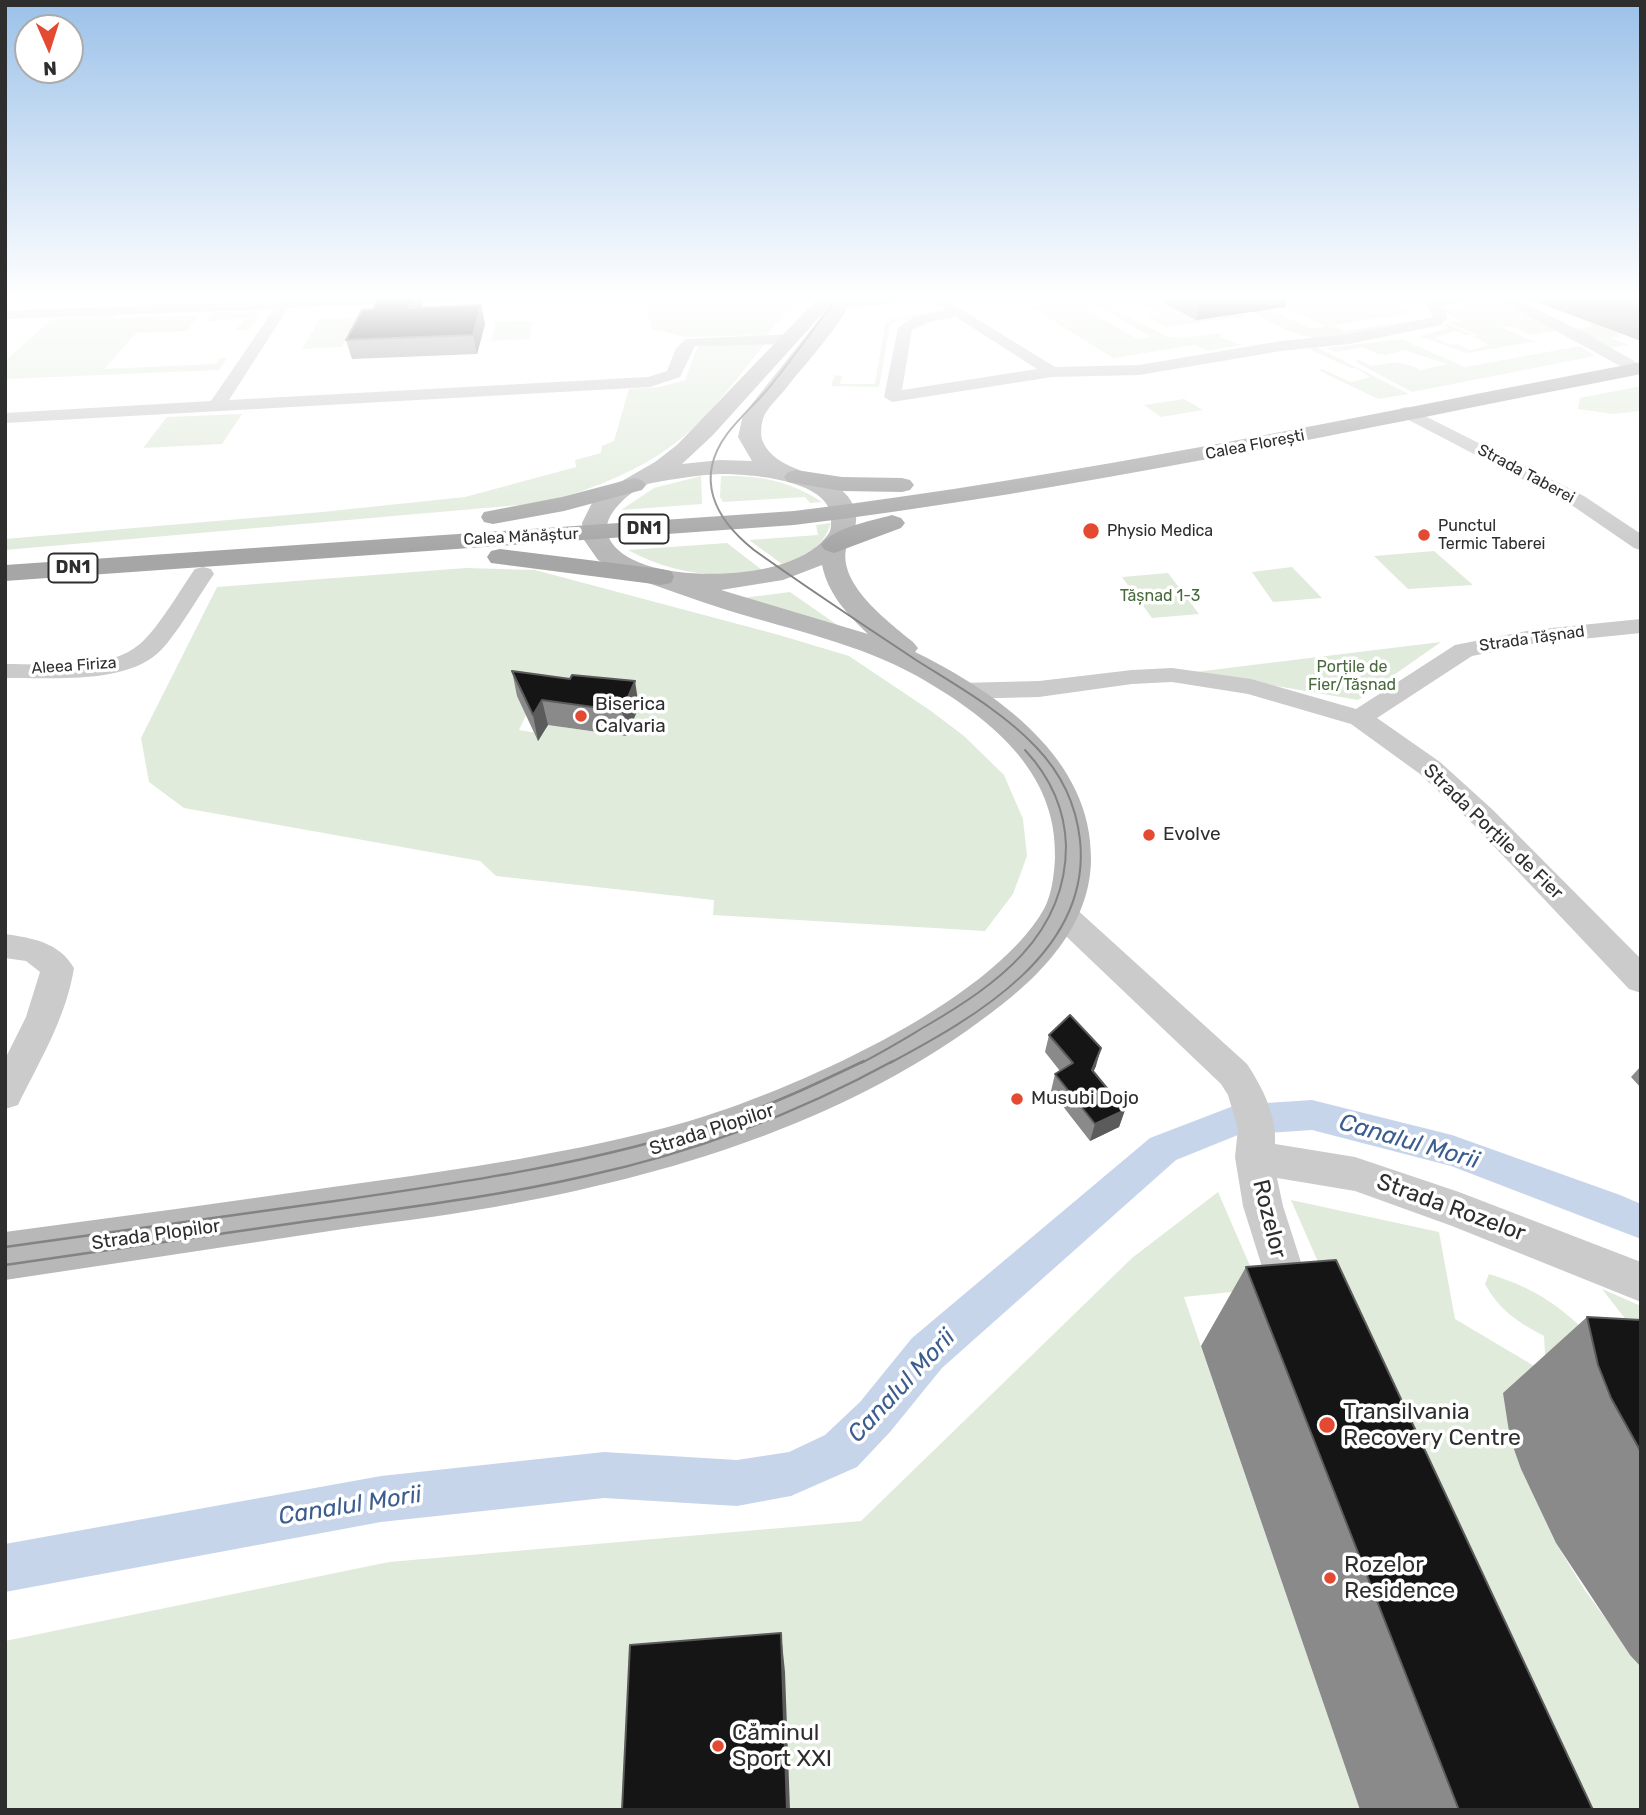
<!DOCTYPE html>
<meta charset="utf-8">
<style>
body{margin:0}
#map{position:relative;width:1646px;height:1815px;overflow:hidden;background:#fff;font-family:Rubik,sans-serif}
canvas{display:block}
.frame{position:absolute;inset:0;border:7px solid #2e2e2e;pointer-events:none}
.north{position:absolute;left:14px;top:14px;width:70px;height:70px;box-sizing:border-box;background:#fff;border:2px solid #ababab;border-radius:50%;rotate:177deg;font-size:19px;font-weight:700;line-height:28px;text-align:center;color:#2e2e2e}
.north::after{content:'';display:block;margin:auto;width:24px;height:32px;background:#e34a31;clip-path:polygon(50% 0,100% 100%,50% 72%,0 100%)}
</style>
<div id="map">
<canvas width="1646" height="1815"></canvas>
<div class="frame"></div>
<div class="north">N</div>
</div>
<script>
const ctx = document.querySelector('canvas').getContext('2d');
ctx.lineJoin = 'round';
function paint(path, color) {
  ctx.fillStyle = color;
  ctx.fill(path, 'evenodd');
}
function strokePath(path, color, width, dash) {
  ctx.strokeStyle = color;
  ctx.lineWidth = width;
  ctx.lineCap = dash ? 'butt' : 'round';
  ctx.setLineDash(dash || []);
  ctx.stroke(path);
}
function drawText(font, color, halo, rows, align = 'center') {
  ctx.font = font + ' Rubik,sans-serif';
  ctx.lineWidth = 7;
  ctx.setLineDash([]);
  ctx.textBaseline = 'middle';
  ctx.strokeStyle = halo;
  ctx.fillStyle = color;
  for (const [text, x, y, turn = 0] of rows) {
    ctx.save();
    ctx.translate(x, y);
    ctx.rotate((+turn || 0) * Math.PI / 180);
    ctx.textAlign = isNaN(turn) ? turn : align;
    if (halo) ctx.strokeText(text, 0, 0);
    ctx.fillText(text, 0, 0);
    ctx.restore();
  }
}
const green = new Path2D(`
 M 634,296 L 802,296 L 766,335 L 687,337 L 651,329 L 646,301 Z
 M 1035,296 L 1099,296 L 1107,300 L 1149,296 L 1102,303 L 1168,337 L 1186,338 L 1221,333 L 1223,334 L 1219,336 L 1237,344 L 1245,344 L 1207,351 L 1195,345 L 1113,358 L 1034,309 L 1025,310 L 1026,308 L 1054,303 ZM 1094,304 L 1151,337 L 1137,339 L 1082,307 Z
 M 1167,296 L 1158,301 L 1196,320 L 1211,299 L 1246,316 L 1165,327 L 1147,317 L 1159,314 L 1131,301 Z
 M 1242,296 L 1311,329 L 1326,326 L 1261,296 L 1314,296 C 1332,304 1353,292 1374,296 C 1387,298 1402,308 1415,313 L 1334,325 L 1345,331 L 1432,318 C 1392,327 1345,345 1304,336 C 1282,331 1252,311 1232,300 Z
 M 1478,296 L 1493,297 L 1560,330 L 1532,335 L 1511,326 L 1501,327 L 1532,341 L 1545,340 L 1467,353 L 1419,336 L 1449,328 L 1442,325 L 1447,324 L 1472,334 L 1465,335 L 1455,331 L 1435,338 L 1451,345 L 1458,344 L 1470,350 L 1489,345 L 1476,338 L 1468,338 L 1479,336 L 1449,323 L 1461,321 L 1440,309 L 1468,306 L 1458,300 Z
 M 929,300 L 945,305 L 938,307 L 944,312 L 898,320 L 890,325 L 879,387 L 831,386 L 835,375 L 842,376 L 840,384 L 875,384 L 885,324 L 893,318 L 938,311 L 929,303 L 909,306 L 905,303 Z
 M 254,310 L 262,312 L 249,330 L 236,330 L 245,318 L 204,322 L 212,312 Z
 M 115,315 L 113,318 L 199,315 L 187,331 L 136,333 L 104,369 L 216,364 L 221,358 L 227,358 L 219,370 L 5,379 L 5,361 L 53,318 Z
 M 371,316 L 366,326 L 352,326 L 342,347 L 302,349 L 320,318 Z
 M 533,321 L 529,339 L 491,341 L 496,322 Z
 M 1592,323 L 1618,333 L 1621,336 L 1612,338 L 1628,345 L 1610,348 L 1575,328 L 1590,327 Z
 M 1401,339 L 1465,367 L 1580,346 L 1595,356 L 1412,392 L 1354,361 L 1360,360 L 1371,366 C 1398,362 1398,360 1421,370 L 1447,364 L 1404,350 L 1386,355 L 1378,354 L 1362,347 L 1336,352 L 1326,348 Z
 M 766,342 C 743,370 718,406 692,429 C 651,467 595,489 542,503 L 5,550 L 5,539 L 322,512 L 465,497 L 576,467 L 575,460 L 601,453 L 602,446 L 614,441 L 629,389 L 660,387 L 685,380 L 698,346 Z
 M 1310,344 L 1409,394 L 1378,399 L 1318,370 L 1322,369 L 1351,382 L 1370,377 L 1356,368 L 1351,368 L 1300,345 Z
 M 1641,386 L 1641,411 L 1613,414 L 1578,409 L 1580,398 Z
 M 1184,399 L 1203,410 L 1161,417 L 1144,405 Z
 M 242,414 L 222,444 L 143,448 L 167,417 Z
 M 701,476 L 702,504 L 621,510 L 654,488 Z
 M 721,476 C 759,475 791,481 822,502 L 810,503 L 805,497 L 723,502 L 720,497 Z
 M 831,523 C 823,548 805,556 782,564 L 749,540 L 818,535 L 816,525 Z
 M 727,543 L 762,570 C 718,581 668,572 628,550 Z
 M 1434,551 L 1473,585 L 1408,589 L 1374,556 Z
 M 1292,567 L 1322,598 L 1273,602 L 1252,572 Z
 M 466,568 L 535,570 L 779,635 L 849,656 L 931,711 L 964,736 L 1004,775 L 1023,819 L 1027,856 L 1013,894 L 985,931 L 713,915 L 714,900 L 496,876 L 480,861 L 184,808 L 149,782 L 141,738 L 217,587 ZM 527,713 L 626,736 L 562,727 L 550,721 L 543,734 L 519,730 Z
 M 1168,573 L 1199,614 L 1152,618 L 1122,577 Z
 M 790,592 L 843,629 L 735,599 Z
 M 1441,642 L 1358,700 L 1195,672 Z
 M 1218,1192 L 1260,1289 L 1184,1297 L 1360,1810 L 5,1810 L 5,1641 L 389,1562 L 861,1521 L 1132,1258 Z
 M 1291,1200 L 1439,1232 L 1455,1319 L 1546,1373 L 1544,1336 C 1519,1323 1499,1310 1485,1284 L 1489,1274 C 1537,1289 1557,1304 1593,1338 L 1521,1468 L 1556,1543 L 1584,1589 L 1641,1667 L 1641,1810 L 1557,1810 Z
 M 1602,1289 L 1641,1306 L 1641,1339 Z`);
const canal = new Path2D(`
 M 1312,1100 L 1452,1135 L 1620,1195 L 1641,1204 L 1641,1239 L 1451,1166 L 1312,1130 L 1238,1135 L 1176,1160 L 942,1368 L 890,1432 L 857,1467 L 791,1496 L 737,1506 L 604,1498 L 381,1522 L 5,1592 L 5,1544 L 381,1476 L 604,1452 L 737,1460 L 789,1452 L 825,1435 L 860,1402 L 912,1338 L 1150,1138 L 1236,1105 Z`);
const street = new Path2D(`
 M 282,296 L 296,296 L 294,299 L 485,296 L 478,300 L 288,308 L 229,400 L 648,377 L 667,371 L 676,348 L 686,339 L 792,334 L 800,339 L 792,344 L 695,346 L 680,377 L 650,387 L 5,423 L 5,413 L 211,401 L 274,309 L 5,319 L 5,311 L 279,300 Z
 M 886,296 L 931,296 L 924,300 L 841,309 L 834,305 L 841,301 Z
 M 1447,296 L 1474,296 L 1472,299 L 1442,306 L 1448,318 L 1441,325 L 1349,344 L 1281,351 L 1139,375 L 1052,377 L 892,402 L 884,397 L 898,328 L 912,318 L 945,310 L 936,302 L 943,298 L 1055,367 L 1139,365 L 1281,341 L 1349,334 L 1431,318 L 1433,317 L 1426,303 L 1428,300 ZM 956,317 L 1037,369 L 902,390 L 912,330 L 929,322 Z
 M 1492,296 L 1510,296 L 1587,334 L 1641,365 L 1641,371 L 1624,377 L 1618,375 L 1616,372 L 1622,367 Z
 M 1407,407 L 1584,496 L 1641,534 L 1641,550 L 1634,548 L 1570,504 L 1401,416 L 1398,412 L 1401,408 Z
 M 203,567 L 211,569 L 214,574 C 200,594 174,639 158,653 C 122,685 50,677 5,678 L 5,664 C 47,663 107,673 141,643 C 159,627 180,590 195,569 Z
 M 1641,619 L 1641,633 L 1532,644 L 1472,656 L 1377,718 L 1440,762 L 1493,810 L 1641,959 L 1641,993 L 1629,989 L 1473,824 L 1420,774 L 1351,724 L 1248,694 L 1172,682 L 1132,684 L 1039,697 L 961,699 L 952,696 L 948,691 L 952,686 L 961,683 L 1039,681 L 1132,670 L 1172,668 L 1251,679 L 1356,709 L 1455,645 L 1532,630 Z
 M 1062,903 L 1073,906 L 1247,1064 C 1262,1087 1277,1115 1275,1144 L 1355,1157 L 1459,1192 L 1641,1262 L 1641,1302 L 1452,1226 L 1355,1191 L 1277,1178 L 1283,1206 L 1314,1303 L 1308,1318 L 1293,1324 L 1278,1318 L 1243,1206 L 1235,1157 L 1238,1129 L 1228,1095 L 1221,1084 L 1051,922 L 1046,914 L 1051,906 Z
 M 5,934 C 32,938 59,942 74,968 C 66,1018 40,1060 18,1105 L 5,1109 L 5,1059 L 26,1017 L 40,972 L 26,961 L 5,958 Z`);
const secondary = new Path2D(`
 M 820,296 L 854,296 C 838,329 810,358 787,387 C 780,396 769,406 764,416 C 761,423 760,436 763,442 C 779,478 844,470 855,510 C 859,526 852,532 847,545 C 835,583 889,622 913,642 L 918,648 L 915,652 C 997,692 1093,759 1091,860 C 1090,926 1041,976 991,1013 C 855,1117 682,1172 516,1203 C 459,1214 401,1221 343,1229 C 231,1246 118,1263 5,1280 L 5,1232 C 119,1217 233,1201 347,1185 C 462,1169 575,1153 686,1122 C 789,1092 990,1004 1044,909 C 1052,894 1054,875 1055,858 C 1058,770 987,716 917,676 C 859,644 793,630 730,611 C 694,600 659,586 624,575 L 598,560 L 584,540 L 582,523 L 592,503 L 608,489 L 655,462 L 677,445 ZM 834,301 L 743,415 L 738,437 L 752,461 L 720,460 L 682,464 L 713,435 ZM 720,474 C 748,474 829,479 831,517 C 831,525 832,531 826,537 C 794,578 694,580 649,566 C 633,561 609,550 607,530 C 605,512 635,486 652,483 C 674,479 697,475 720,474 ZM 822,565 C 828,594 847,614 868,634 L 721,590 L 783,580 Z`);
const primary = new Path2D(`
 M 1641,362 L 1641,374 C 1359,429 1079,490 794,525 L 5,581 L 5,565 L 794,511 C 1079,476 1359,416 1641,362 Z
 M 796,470 L 842,477 L 902,478 L 910,480 L 914,485 L 910,490 L 902,492 L 842,491 L 788,482 L 784,477 L 788,472 Z
 M 634,478 L 642,480 L 646,485 L 642,490 L 564,511 L 493,524 L 484,522 L 481,517 L 484,512 L 562,497 Z
 M 892,515 L 901,518 L 905,523 L 901,528 L 834,553 L 825,550 L 821,545 C 834,527 871,521 892,515 Z
 M 500,549 L 661,569 L 671,571 L 674,577 L 671,583 L 661,585 L 491,563 L 487,557 L 491,551 Z`);
const tramFar1 = new Path2D(`
 M 839,296 C 814,327 792,360 767,390 C 754,405 739,418 727,434 C 694,479 715,519 754,550 C 807,588 862,624 916,660 C 957,686 1002,711 1036,747 C 1061,773 1076,804 1080,840 C 1092,952 974,1018 890,1063
 M 861,1063 C 883,1052 904,1039 926,1026 C 996,985 1066,936 1066,846 C 1065,809 1050,777 1025,750`);
const tram = new Path2D(`
 M 5,1247 C 115,1232 225,1217 335,1201 C 466,1182 597,1163 723,1121 C 772,1105 818,1083 864,1061
 M 5,1265 C 106,1250 208,1236 309,1221 C 402,1208 495,1197 586,1176 C 692,1153 798,1113 893,1061`);
const wall = new Path2D(`
 M 380,296 L 421,296 L 423,305 L 422,307 L 481,305 L 485,324 L 477,354 L 352,359 L 346,340 L 373,309 Z
 M 1150,296 L 1288,296 L 1285,307 L 1196,320 Z
 M 1520,296 L 1641,296 L 1641,341 Z
 M 512,671 L 639,707 L 626,736 L 548,725 L 538,741 L 517,696 Z
 M 1049,1035 L 1096,1066 L 1093,1071 L 1125,1110 L 1119,1127 L 1090,1141 L 1051,1091 L 1055,1074 L 1060,1071 L 1045,1052 Z
 M 1641,1066 L 1641,1088 L 1631,1077 Z
 M 1246,1267 L 1593,1810 L 1360,1810 L 1201,1346 Z
 M 1587,1317 L 1641,1320 L 1641,1667 L 1630,1655 L 1556,1543 L 1521,1469 L 1510,1438 L 1503,1393 Z`);
const shadedWall = new Path2D(`
 M 415,296 L 421,296 L 423,305 L 413,327 L 409,308 Z
 M 1201,296 L 1288,296 L 1285,307 L 1196,320 Z
 M 481,305 L 485,324 L 477,354 L 473,335 Z
 M 635,681 L 639,707 L 626,736 L 622,711 Z
 M 542,700 L 548,725 L 538,741 L 533,715 Z
 M 1101,1048 L 1096,1066 L 1087,1087 L 1092,1070 Z
 M 1125,1110 L 1119,1127 L 1090,1141 L 1095,1124 Z
 M 781,1633 L 785,1672 L 790,1810 L 787,1810 Z`);
const building = new Path2D(`
 M 380,296 L 415,296 L 409,308 L 481,305 L 473,335 L 346,340 L 362,310 L 373,309 Z
 M 512,671 L 570,679 L 572,675 L 635,681 L 622,711 L 542,700 L 533,715 Z
 M 1070,1015 L 1101,1048 L 1092,1070 L 1125,1110 L 1095,1124 L 1055,1074 L 1073,1063 L 1049,1035 Z
 M 1336,1260 L 1593,1810 L 1459,1810 L 1246,1267 Z
 M 1587,1317 L 1641,1320 L 1641,1452 L 1611,1398 L 1598,1365 Z
 M 781,1633 L 787,1810 L 622,1810 L 630,1645 Z`);
const markers = [
 [1091,531,9,"#e34a31"],
 [1424,535,7,"#e34a31"],
 [581,716,7,"#e34a31"],
 [1149,835,7,"#e34a31"],
 [1017,1099,7,"#e34a31"],
 [1327,1425,9,"#e34a31"],
 [1330,1578,7,"#e34a31"],
 [718,1746,7,"#e34a31"]
];
const farStreetnames = [
 ["Calea Florești",1255,445,-11],
 ["Strada Taberei",1526,474,28],
 ["Calea Mănăștur",521,537,-3],
 ["Strada Tășnad",1532,639,-8],
 ["Aleea Firiza",74,666,-4]
];
const farPoinames = [
 ["Punctul",1438,526],
 ["Termic Taberei",1438,544],
 ["Physio Medica",1107,531]
];
const farParknames = [
 ["Tășnad 1-3",1160,596],
 ["Porțile de",1352,667],
 ["Fier/Tășnad",1352,685]
];
const shields = [
 [644,529,49],
 [73,568,49]
];
const shieldNames = [
 ["DN1",644,529],
 ["DN1",73,568]
];
const poiNames = [
 ["Biserica",595,705],
 ["Calvaria",595,727],
 ["Evolve",1163,835],
 ["Musubi Dojo",1031,1099]
];
const streetNames = [
 ["Strada Porțile de Fier",1493,832,44],
 ["Strada Plopilor",712,1130,-18],
 ["Strada Plopilor",156,1235,-8]
];
const nearStreetnames = [
 ["Strada Rozelor",1451,1208,20],
 ["Rozelor",1269,1219,76]
];
const nearPoinames = [
 ["Transilvania",1343,1412],
 ["Recovery Centre",1343,1438],
 ["Rozelor",1344,1565],
 ["Residence",1344,1591],
 ["Căminul",732,1733],
 ["Sport XXI",732,1759]
];
const nearWaternames = [
 ["Canalul Morii",1409,1142,16],
 ["Canalul Morii",902,1386,-47],
 ["Canalul Morii",350,1506,-9]
];
paint(green, '#e0ebdb');
paint(canal, '#c7d5eb');
paint(street, '#cbcbcb');
paint(secondary, '#b8b8b8');
paint(primary, '#a6a6a6');
strokePath(tramFar1, '#838383', 2);
strokePath(tram, '#838383', 2.5);
paint(wall, '#8a8a8a');
paint(shadedWall, '#5b5b5b');
paint(building, '#151515');
strokePath(building, '#5b5b5b', 2);
const sky = ctx.createLinearGradient(0, 0, 0, 550);
sky.addColorStop(0, '#9bc1e9');
sky.addColorStop(0.54, '#fff');
sky.addColorStop(1, '#ffffff00');
ctx.fillStyle = sky;
ctx.fillRect(0, 0, 1646, 550);
for (const [x, y, r, color] of markers) {
  const dot = new Path2D();
  dot.arc(x, y, r, 0, 2 * Math.PI);
  ctx.fillStyle = color;
  ctx.fill(dot);
  strokePath(dot, '#fff', 2.5);
}
drawText('16px', '#2e2e2e', '#fff', farStreetnames);
drawText('16px', '#2e2e2e', '#fff', farPoinames, 'left');
drawText('16px', '#47693b', '#fff', farParknames);
for (const [x, y, w] of shields) {
  const box = new Path2D();
  box.roundRect(x - w / 2, y - 14.5, w, 29, 5);
  ctx.fillStyle = '#fff';
  ctx.fill(box);
  strokePath(box, '#2e2e2e', 2);
}
drawText('bold 18px', '#2e2e2e', null, shieldNames);
drawText('19px', '#2e2e2e', '#fff', poiNames, 'left');
drawText('19px', '#2e2e2e', '#fff', streetNames);
drawText('23px', '#2e2e2e', '#fff', nearStreetnames);
drawText('23px', '#2e2e2e', '#fff', nearPoinames, 'left');
drawText('italic 24px', '#3c5d8f', '#fff', nearWaternames);
</script>
